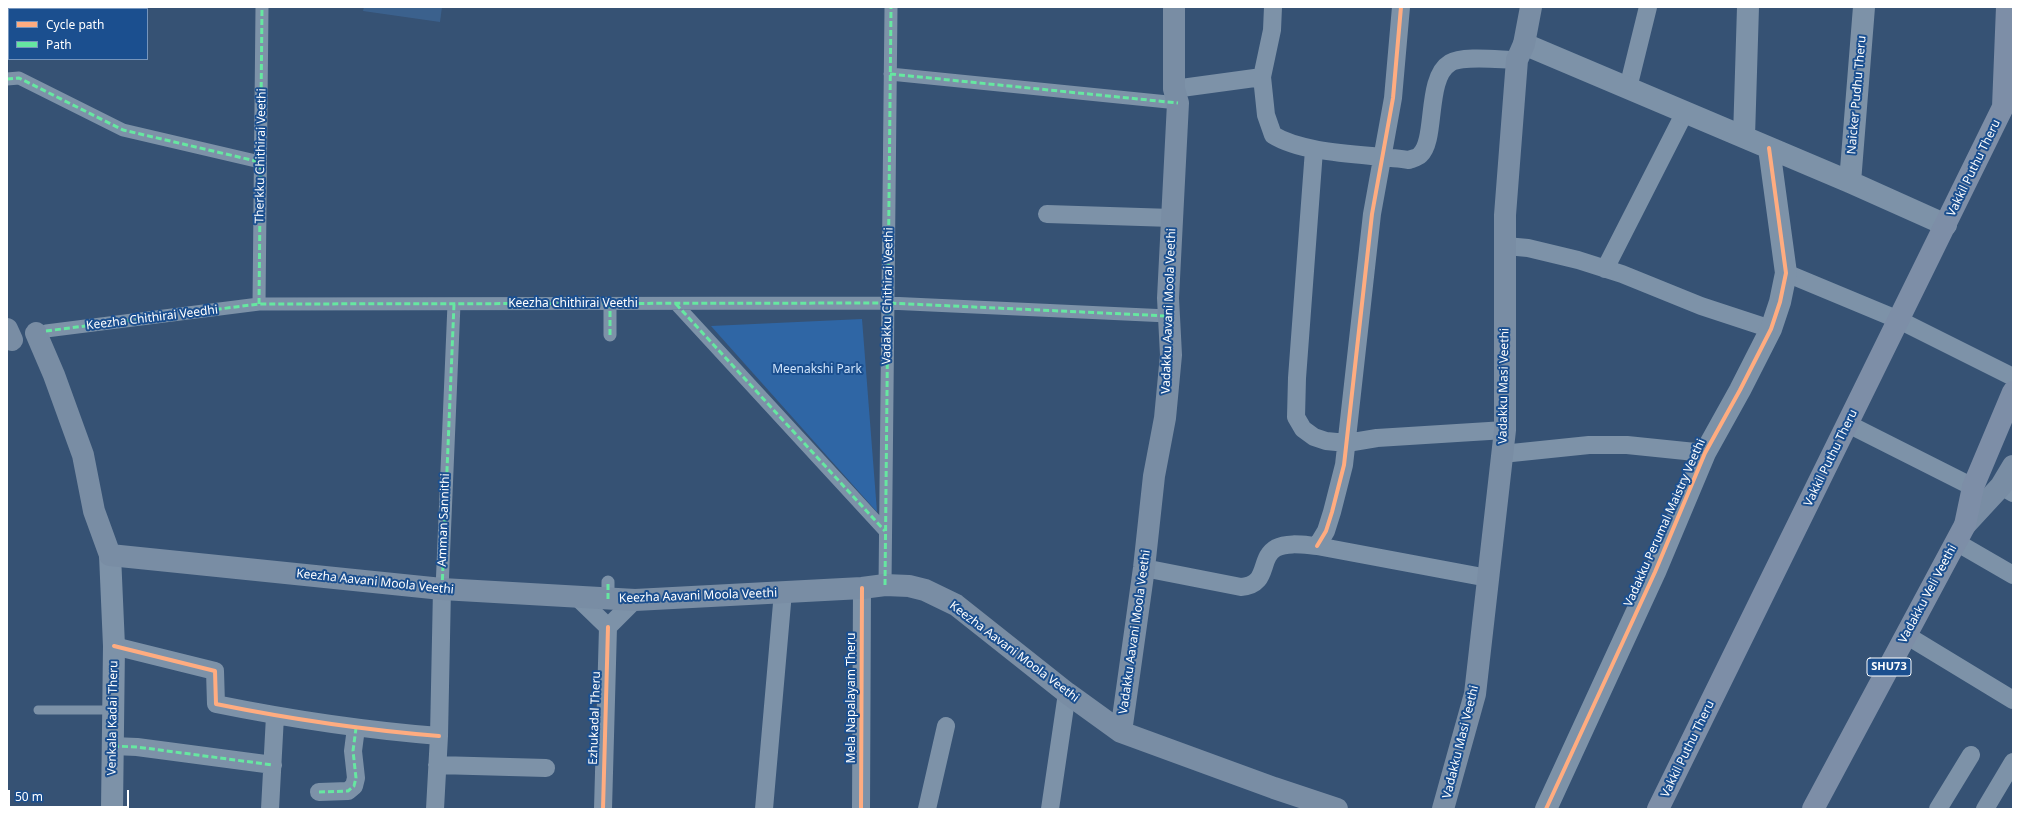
<!DOCTYPE html>
<style>
body{margin:0}
#map{position:relative;width:2020px;height:816px;overflow:hidden;background:#365274;font-family:"Noto Sans",sans-serif}
canvas{display:block}
.frame{position:absolute;inset:0;border:8px solid #fff;pointer-events:none}
.legend{position:absolute;left:8px;top:8px;width:140px;height:52px;box-sizing:border-box;background:#1b4f8f;border:1px solid #7695bc;margin:0;padding:5px 7px;list-style:none;font-size:12px;color:#fff}
.legend li{display:flex;align-items:center;gap:8px;height:20px}
.legend b{width:20px;border:1px solid #7695bc}
.scale{position:absolute;left:8px;top:790px;width:121px;height:18px;box-sizing:border-box;border:2px solid #fff;border-top:0;padding-left:5px;font-size:12px;line-height:14px;white-space:nowrap;color:#fff;-webkit-text-stroke:3px #1b4f8f;paint-order:stroke}
</style>
<div id="map">
<canvas width="2020" height="816"></canvas>
<div class="frame"></div>
<ul class="legend">
<li><b style="height:5px;background:#ffac80"></b>Cycle path</li>
<li><b style="height:5px;background:#66e7a1"></b>Path</li>
</ul>
<div class="scale">50 m</div>
</div>
<script>
const ctx = document.querySelector('canvas').getContext('2d');
ctx.lineJoin = 'round';
function paint(path, color) {
  ctx.fillStyle = color;
  ctx.fill(path, 'evenodd');
}
function strokePath(path, color, width, dash) {
  ctx.strokeStyle = color;
  ctx.lineWidth = width;
  ctx.lineCap = dash ? 'butt' : 'round';
  ctx.setLineDash(dash || []);
  ctx.stroke(path);
}
function drawText(font, color, halo, rows, align = 'center') {
  ctx.font = font + ' "Noto Sans",sans-serif';
  ctx.lineWidth = 4;
  ctx.setLineDash([]);
  ctx.textBaseline = 'middle';
  ctx.strokeStyle = halo;
  ctx.fillStyle = color;
  for (const [text, x, y, turn = 0] of rows) {
    ctx.save();
    ctx.translate(x, y);
    ctx.rotate((+turn || 0) * Math.PI / 180);
    ctx.textAlign = isNaN(turn) ? turn : align;
    if (halo) ctx.strokeText(text, 0, 0);
    ctx.fillText(text, 0, 0);
    ctx.restore();
  }
}
const green = new Path2D(`
 M 862,319 L 877,512 L 711,326 Z`);
const water = new Path2D(`
 M 364,7 L 442,7 L 440,22 L 363,11 Z`);
const service = new Path2D(`
 M 38,710 L 113,710`);
const pedestrian = new Path2D(`
 M 890,74 L 1178,103
 M 7,79 L 19,78 L 123,130 L 260,162
 M 259,304 L 262,7
 M 676,304 L 885,531
 M 46,331 L 259,304 L 888,303 L 1168,316
 M 610,335 L 610,304
 M 885,585 L 891,7
 M 442,589 L 454,304
 M 608,599 L 608,582`);
const minor = new Path2D(`
 M 1273,7 L 1272,30 L 1262,77 L 1266,115 L 1273,135 C 1305,155 1370,154 1409,160 C 1413,158 1417,158 1420,155 C 1437,140 1425,78 1450,63 C 1463,55 1501,60 1517,60
 M 1628,88 L 1648,7
 M 1174,89 L 1262,77
 M 1314,150 L 1297,378 L 1296,417 L 1303,429 L 1314,437 L 1326,441 L 1347,443 L 1377,438 L 1505,430
 M 1047,214 L 1172,218
 M 1506,246 L 1528,248 L 1578,260 L 1622,274 L 1701,306 L 1771,329
 M 1605,269 L 1685,112
 M 1786,273 L 1899,320 L 2013,377
 M 1848,424 L 1973,487
 M 1502,454 L 1589,445 L 1627,445 L 1705,453
 M 2001,486 L 2013,493
 M 1956,542 L 2013,575
 M 1317,546 L 1326,531 L 1332,512 L 1344,465 L 1372,214 L 1393,98 L 1401,7
 M 1144,568 L 1241,587 C 1270,585 1258,558 1276,548 C 1288,542 1304,545 1317,546 L 1488,578
 M 577,597 L 608,627 L 635,600
 M 1906,635 L 2013,700
 M 114,646 L 215,671 L 216,704 C 290,719 364,730 439,736
 M 113,746 L 137,747 L 273,765
 M 437,765 L 546,768
 M 319,792 L 348,791 L 354,786 L 356,778 L 353,751 L 356,728
 M 270,809 L 275,716
 M 435,809 L 439,736 L 442,589
 M 603,809 L 608,627
 M 764,809 L 783,592
 M 861,809 L 862,588
 M 927,809 L 946,726
 M 1050,809 L 1067,693
 M 1938,809 L 1971,755
 M 1985,809 L 2013,762`);
const tertiary = new Path2D(`
 M 1524,44 L 1850,182 L 1946,225
 M 1744,137 L 1748,7
 M 1850,182 L 1864,7
 M 110,555 L 114,646 L 112,809
 M 1546,809 L 1655,572 L 1705,453 L 1740,390 L 1771,329 L 1780,302 L 1786,273 L 1769,148`);
const secondary = new Path2D(`
 M 7,329 L 12,340
 M 36,333 L 54,375 L 83,455 L 94,511 L 110,555 L 442,589 L 635,600 L 862,588 L 885,585 L 909,586 L 925,590 L 956,605 L 1067,693 L 1121,732 L 1274,788 L 1337,809
 M 1965,525 L 2001,486 L 2013,466
 M 1121,732 L 1144,568 L 1154,476 L 1165,418 L 1171,355 L 1168,298 L 1178,103 L 1174,89 L 1174,7
 M 1443,809 L 1475,694 L 1505,430 L 1505,215 L 1517,60 L 1524,44 L 1531,7`);
const primary = new Path2D(`
 M 1658,809 L 2003,107 L 2007,7
 M 1813,809 L 1965,525 L 1973,487 L 2013,392`);
const quiet = new Path2D(`
 M 890,74 L 1178,103
 M 7,79 L 19,78 L 123,130 L 260,162
 M 259,304 L 262,7
 M 676,304 L 885,531
 M 46,331 L 259,304 L 888,303 L 1168,316
 M 610,335 L 610,304
 M 885,585 L 891,7
 M 442,589 L 454,304
 M 608,599 L 608,582
 M 113,746 L 137,747 L 273,765
 M 319,792 L 348,791 L 354,786 L 356,778 L 353,751 L 356,728`);
const cycleway = new Path2D(`
 M 1317,546 L 1326,531 L 1332,512 L 1344,465 L 1372,214 L 1393,98 L 1401,7
 M 114,646 L 215,671 L 216,704 C 290,719 364,730 439,736
 M 603,809 L 608,627
 M 861,809 L 862,588
 M 1546,809 L 1655,572 L 1705,453 L 1740,390 L 1771,329 L 1780,302 L 1786,273 L 1769,148`);
const shields = [
 [1889,667,44]
];
const shieldNames = [
 ["SHU73",1889,667]
];
const streetNames = [
 ["Naicker Pudhu Theru",1857,95,-85],
 ["Therkku Chithirai Veethi",261,156,-89],
 ["Vakkil Puthu Theru",1974,168,-64],
 ["Vadakku Chithirai Veethi",888,296,-89],
 ["Keezha Chithirai Veethi",573,304],
 ["Vadakku Aavani Moola Veethi",1169,311,-88],
 ["Keezha Chithirai Veedhi",152,318,-7],
 ["Vadakku Masi Veethi",1504,386,-89],
 ["Vakkil Puthu Theru",1831,458,-64],
 ["Amman Sannithi",444,520,-88],
 ["Vadakku Perumal Maistry Veethi",1665,523,-66],
 ["Keezha Aavani Moola Veethi",375,582,6],
 ["Vadakku Veli Veethi",1928,594,-62],
 ["Keezha Aavani Moola Veethi",698,596,-2],
 ["Vadakku Aavani Moola Veethi",1135,632,-82],
 ["Keezha Aavani Moola Veethi",1014,652,37],
 ["Mela Napalayam Theru",852,698,-90],
 ["Venkala Kadai Theru",113,718,-89],
 ["Ezhukadal Theru",595,718,-88],
 ["Vadakku Masi Veethi",1461,742,-76],
 ["Vakkil Puthu Theru",1688,749,-64]
];
const parkNames = [
 ["Meenakshi Park",817,370]
];
paint(green, '#2f66a5');
paint(water, '#3b618d');
strokePath(service, '#7d92a8', 9);
strokePath(pedestrian, '#7d92a8', 13);
strokePath(minor, '#7d92a8', 18);
strokePath(tertiary, '#7d92a8', 22);
strokePath(secondary, '#798da4', 22);
strokePath(primary, '#7d8ea7', 22);
strokePath(quiet, '#66e7a1', 3, [6, 3]);
strokePath(cycleway, '#ffac80', 4);
for (const [x, y, w] of shields) {
  const box = new Path2D();
  box.roundRect(x - w / 2, y - 9, w, 18, 3);
  ctx.fillStyle = '#1b4f8f';
  ctx.fill(box);
  strokePath(box, '#fff', 1);
}
drawText('bold 11px', '#fff', null, shieldNames);
drawText('12px', '#fff', '#1b4f8f', streetNames);
drawText('12px', '#cfe3fa', '#1b4f8f', parkNames);
</script>
